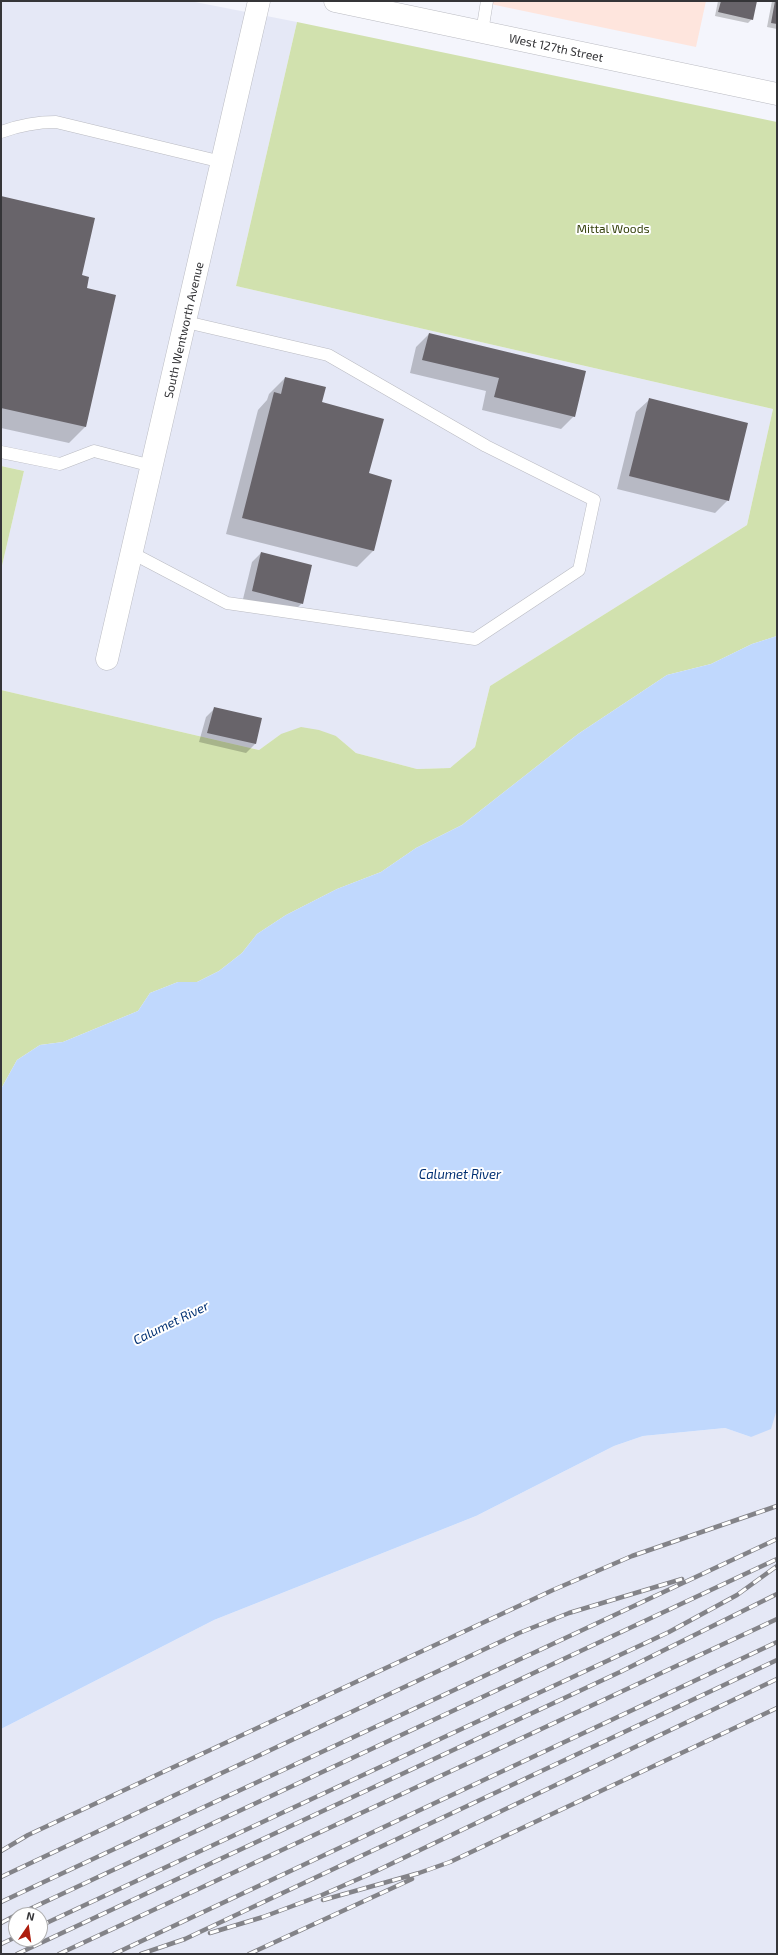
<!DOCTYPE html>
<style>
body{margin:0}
#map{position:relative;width:778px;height:1955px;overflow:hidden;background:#f4f5fc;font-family:"Exo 2",sans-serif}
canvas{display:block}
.frame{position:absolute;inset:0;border:2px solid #353538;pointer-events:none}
.north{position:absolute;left:8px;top:1907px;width:40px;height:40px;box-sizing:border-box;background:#fff;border:1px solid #aeaeaf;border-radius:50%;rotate:13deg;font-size:11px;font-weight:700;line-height:16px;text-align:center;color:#353538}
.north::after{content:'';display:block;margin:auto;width:14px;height:18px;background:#ad1d0d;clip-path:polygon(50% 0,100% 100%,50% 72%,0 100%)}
</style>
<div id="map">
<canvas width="778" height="1955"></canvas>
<div class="frame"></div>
<div class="north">N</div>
</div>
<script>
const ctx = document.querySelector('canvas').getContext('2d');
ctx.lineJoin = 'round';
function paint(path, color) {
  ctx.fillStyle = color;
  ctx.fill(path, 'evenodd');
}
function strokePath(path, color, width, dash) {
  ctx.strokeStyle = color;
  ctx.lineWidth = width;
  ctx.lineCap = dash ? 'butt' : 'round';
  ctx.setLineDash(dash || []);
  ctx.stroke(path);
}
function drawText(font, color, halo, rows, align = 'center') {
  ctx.font = font + ' "Exo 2",sans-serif';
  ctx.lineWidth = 4;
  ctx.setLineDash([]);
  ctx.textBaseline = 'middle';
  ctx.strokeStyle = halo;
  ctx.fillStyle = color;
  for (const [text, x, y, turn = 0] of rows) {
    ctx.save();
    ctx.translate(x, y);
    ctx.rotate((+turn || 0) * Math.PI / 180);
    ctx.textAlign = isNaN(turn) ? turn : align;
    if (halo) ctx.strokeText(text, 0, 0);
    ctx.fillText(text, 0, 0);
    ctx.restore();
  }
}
const commercial = new Path2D(`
 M 476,1 L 706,1 L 696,47 Z`);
const built = new Path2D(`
 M 1,1 L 190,1 L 297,22 L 236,286 L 773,409 L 747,525 L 490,686 L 475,747 L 450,768 L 417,769 L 356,753 L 336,736 L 281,734 L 259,750 L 1,690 L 1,570 L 24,471 L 1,466 Z
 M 777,1409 L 777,1954 L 1,1954 L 1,1729 L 214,1620 L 476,1516 L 614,1446 L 643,1436 L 725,1428 L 751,1437 ZM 16,1915 L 40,1915 L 40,1939 L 16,1939 Z`);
const green = new Path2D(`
 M 297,22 L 777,122 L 777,636 L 752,644 L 711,664 L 667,675 L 578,734 L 462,825 L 416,848 L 381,872 L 337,889 L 286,915 L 257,934 L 242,953 L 219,971 L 197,982 L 178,982 L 150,993 L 138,1011 L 63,1042 L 40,1045 L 17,1060 L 1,1089 L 1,690 L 259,750 L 281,734 L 301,727 L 319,730 L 336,736 L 356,753 L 417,769 L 450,768 L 475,747 L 490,686 L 747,525 L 773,409 L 236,286 Z
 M 1,466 L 24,471 L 1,570 Z`);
const water = new Path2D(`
 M 777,636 L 777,1409 L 771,1429 L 751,1437 L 725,1428 L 643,1436 L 614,1446 L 476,1516 L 214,1620 L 1,1729 L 1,1089 L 17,1060 L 40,1045 L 63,1042 L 138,1011 L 150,993 L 178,982 L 197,982 L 219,971 L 242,953 L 257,934 L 286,915 L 337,889 L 381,872 L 416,848 L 462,825 L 578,734 L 667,675 L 711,664 L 752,644 Z`);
const shadow = new Path2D(`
 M 718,1 L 756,1 L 752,19 L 748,23 L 715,16 Z
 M 772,1 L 777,1 L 777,29 L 767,27 Z
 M 1,197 L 81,276 L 86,289 L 85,427 L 69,443 L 1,428 Z
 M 429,334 L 574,416 L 561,429 L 482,410 L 486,391 L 410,373 L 416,347 Z
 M 285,378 L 321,403 L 368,474 L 391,480 L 373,551 L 357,567 L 226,534 L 258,410 L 267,400 L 269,394 Z
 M 649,400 L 728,500 L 715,513 L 617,489 L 636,412 Z
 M 261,553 L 302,603 L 293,612 L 243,599 L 252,562 Z
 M 215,708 L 261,719 L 255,744 L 246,753 L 199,742 L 206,717 Z`);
const building = new Path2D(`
 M 721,1 L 757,1 L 753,20 L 718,12 Z
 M 775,1 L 777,1 L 777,24 L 771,23 Z
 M 1,196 L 95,218 L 82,275 L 89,277 L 87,288 L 116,295 L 86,427 L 1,408 Z
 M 429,333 L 586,371 L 575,417 L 494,397 L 499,378 L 422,360 Z
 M 285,377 L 326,387 L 322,402 L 384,419 L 369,473 L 392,480 L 374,551 L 242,518 L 274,392 L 281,394 Z
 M 649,398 L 748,423 L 729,501 L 629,476 Z
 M 261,552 L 312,565 L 303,604 L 252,591 Z
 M 214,707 L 262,718 L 256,744 L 207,733 Z`);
const lane = new Path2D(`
 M 482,32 L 487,1
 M 1,132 C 20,125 36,122 56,122 L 222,162
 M 1,452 L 60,464 L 94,451 L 152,466
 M 132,553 L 227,603 L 475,639 L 579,570 L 594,500 L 486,446 L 328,355 L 186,322`);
const street = new Path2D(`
 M 107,659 L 259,1`);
const secondary = new Path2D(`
 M 335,1 L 777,94`);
const rail = new Path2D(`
 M 1,1851 L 28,1835 L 553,1590 L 632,1556 L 777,1506
 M 1,1877 L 519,1633 L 569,1613 L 682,1579
 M 323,1900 L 419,1873 L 450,1862 L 777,1708
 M 1,1902 L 777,1539
 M 17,1915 L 777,1559
 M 1,1923 L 16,1915
 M 40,1926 L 669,1632 L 737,1595 L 777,1566
 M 210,1933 L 263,1917 L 322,1895 L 372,1873 L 777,1679
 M 1,1944 L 16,1937
 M 17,1954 L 620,1672 L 777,1594
 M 59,1954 L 777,1619
 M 114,1954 L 777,1642
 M 141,1954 L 185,1939 L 777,1660
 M 249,1954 L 412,1879`);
const streetNames = [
 ["West 127th Street",556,48,12],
 ["South Wentworth Avenue",184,330,-77]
];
const parkNames = [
 ["Mittal Woods",613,229]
];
const waterNames = [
 ["Calumet River",460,1175],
 ["Calumet River",171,1323,-26]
];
paint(commercial, '#fee5dd');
paint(built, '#e5e8f6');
paint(green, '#d1e1ae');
paint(water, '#c0d8fd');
paint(shadow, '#0003');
paint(building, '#68646a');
strokePath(lane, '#babbc2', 13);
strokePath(street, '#babbc2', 23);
strokePath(secondary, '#babbc2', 23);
strokePath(lane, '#fff', 12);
strokePath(street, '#fff', 22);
strokePath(secondary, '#fff', 22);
strokePath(rail, '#838388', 4.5);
strokePath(rail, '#fff', 3, [9]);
drawText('12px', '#353538', '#fff', streetNames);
drawText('12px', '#384410', '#fff', parkNames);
drawText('italic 13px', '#003073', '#fff', waterNames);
</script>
